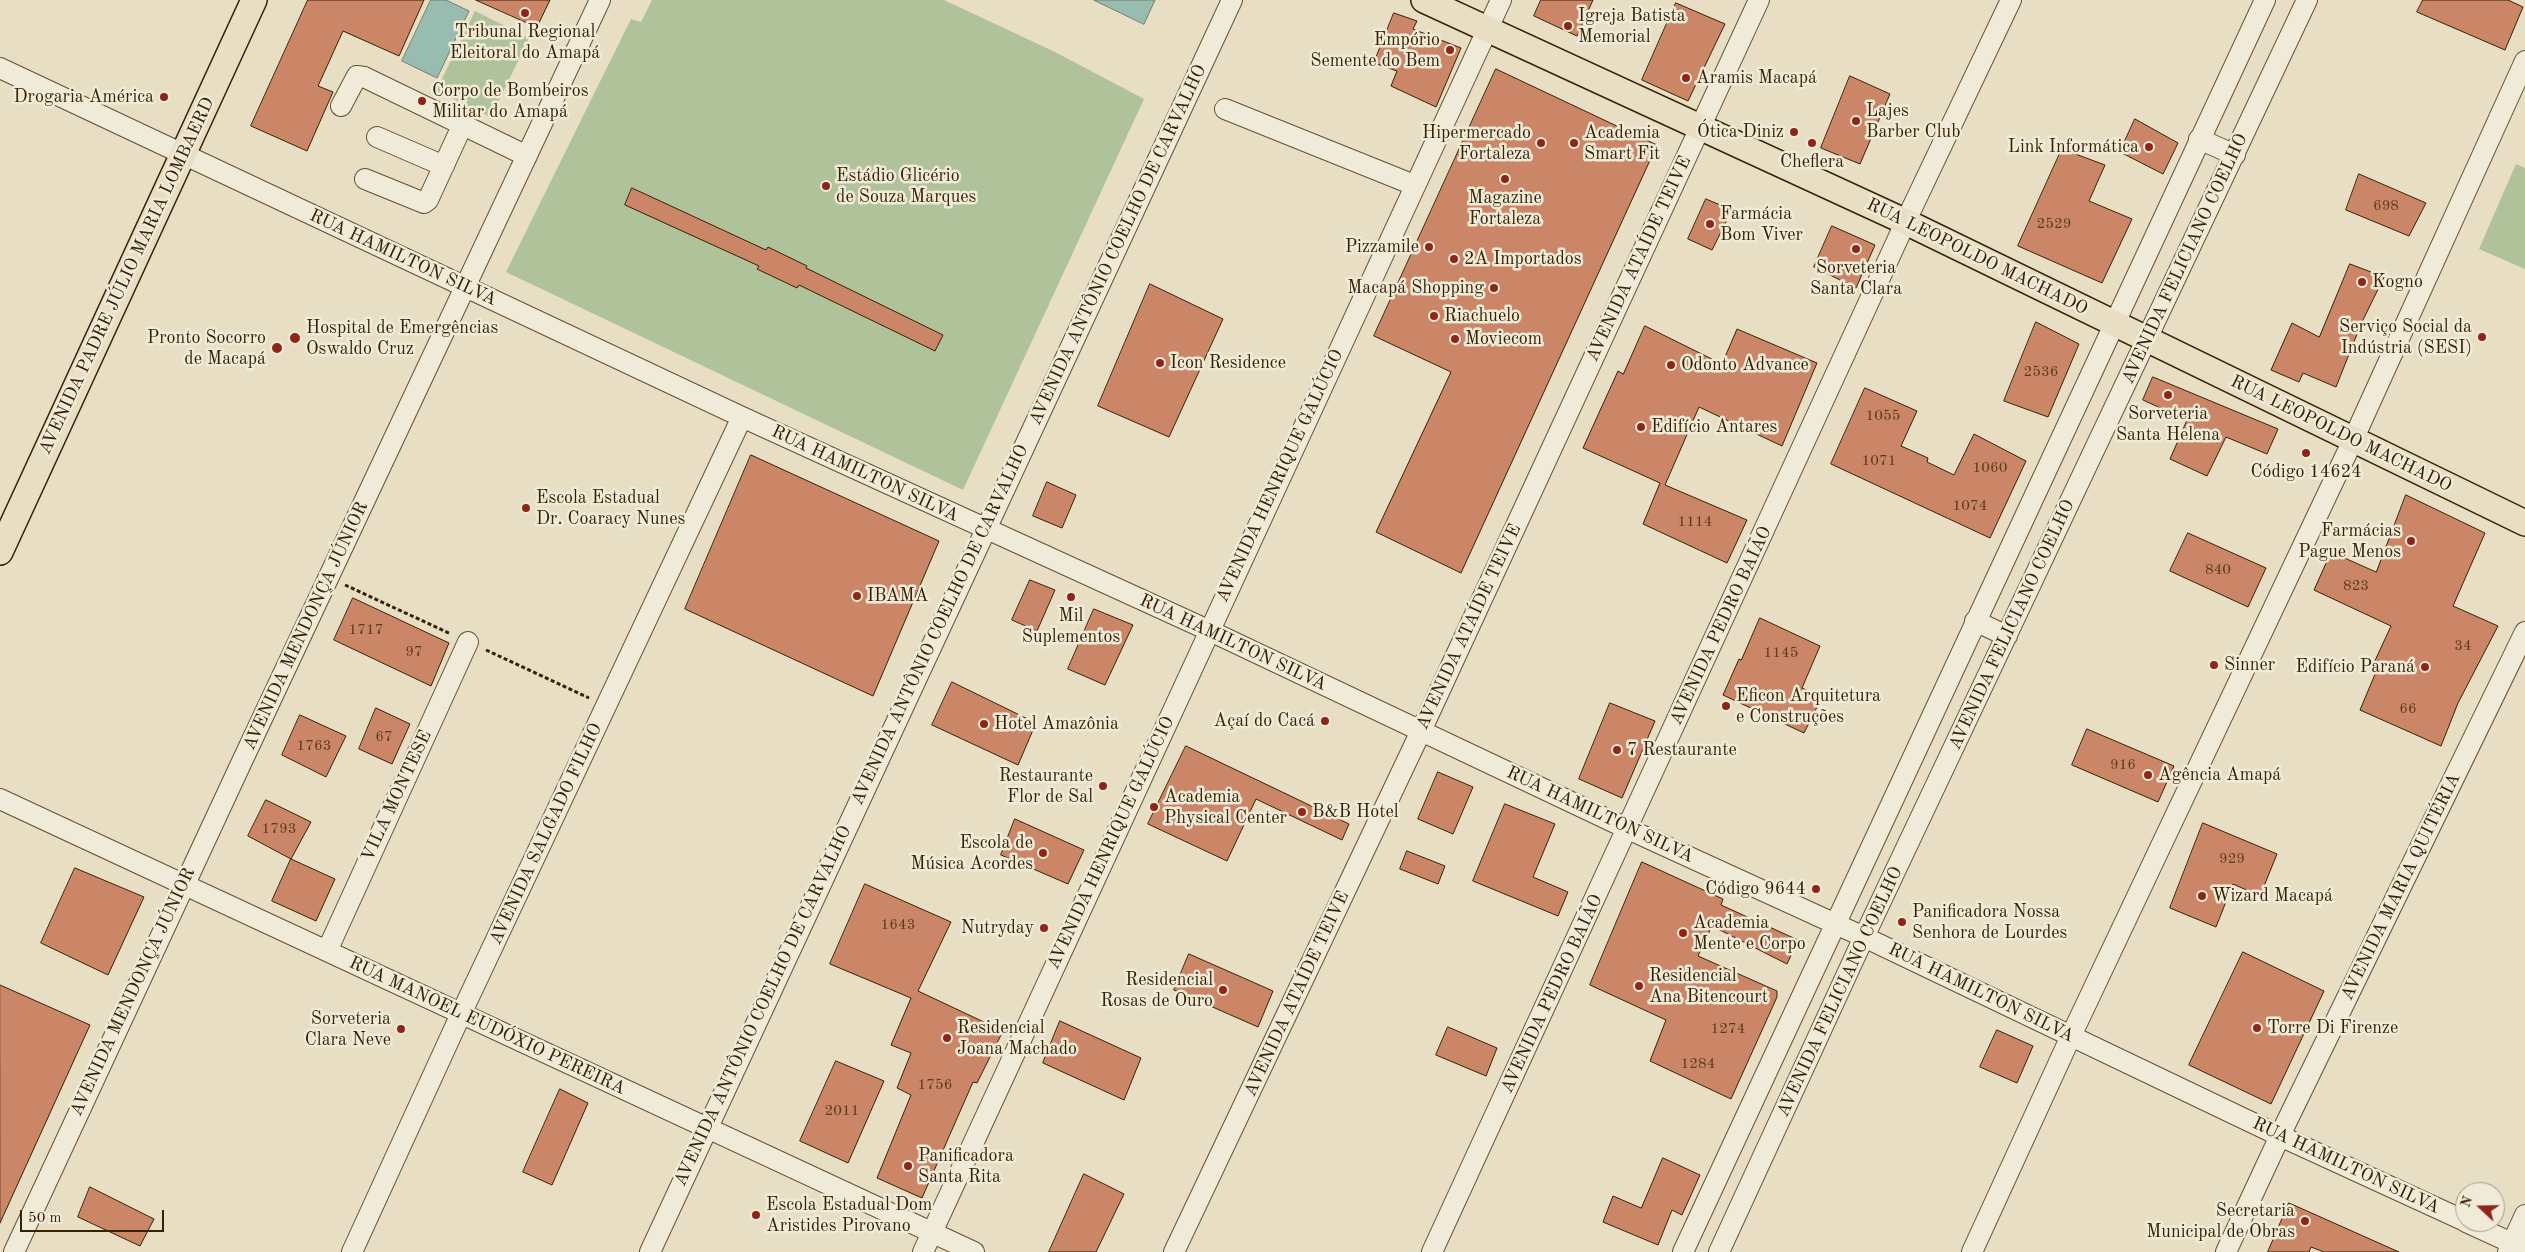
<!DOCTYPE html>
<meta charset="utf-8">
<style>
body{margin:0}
#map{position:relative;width:2525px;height:1252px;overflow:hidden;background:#e8dec4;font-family:"Old Standard TT",serif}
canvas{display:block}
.north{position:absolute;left:2455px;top:1182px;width:50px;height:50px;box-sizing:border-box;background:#f0ead9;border:1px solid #a69a82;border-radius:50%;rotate:291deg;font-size:14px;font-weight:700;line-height:20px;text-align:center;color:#372200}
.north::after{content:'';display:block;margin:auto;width:18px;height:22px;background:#8f2418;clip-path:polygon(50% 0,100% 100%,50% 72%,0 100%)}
.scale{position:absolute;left:20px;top:1210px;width:144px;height:22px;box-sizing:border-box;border:2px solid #372200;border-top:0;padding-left:6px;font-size:15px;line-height:18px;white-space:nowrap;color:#372200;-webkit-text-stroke:4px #f0ead9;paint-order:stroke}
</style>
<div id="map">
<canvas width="2525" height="1252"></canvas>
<div class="north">N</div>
<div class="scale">50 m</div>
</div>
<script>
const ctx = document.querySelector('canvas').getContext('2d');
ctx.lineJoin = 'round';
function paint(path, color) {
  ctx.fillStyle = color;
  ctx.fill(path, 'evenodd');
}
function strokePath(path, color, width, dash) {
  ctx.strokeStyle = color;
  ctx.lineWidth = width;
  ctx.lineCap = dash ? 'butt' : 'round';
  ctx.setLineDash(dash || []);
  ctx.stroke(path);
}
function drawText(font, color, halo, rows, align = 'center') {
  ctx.font = font + ' "Old Standard TT",serif';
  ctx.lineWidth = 5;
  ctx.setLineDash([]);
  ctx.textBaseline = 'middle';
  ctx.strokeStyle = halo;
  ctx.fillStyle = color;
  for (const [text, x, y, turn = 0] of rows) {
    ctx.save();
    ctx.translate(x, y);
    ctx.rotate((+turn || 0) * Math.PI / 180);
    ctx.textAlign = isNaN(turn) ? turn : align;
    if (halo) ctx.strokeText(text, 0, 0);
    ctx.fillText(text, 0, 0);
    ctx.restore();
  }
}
const green = new Path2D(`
 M 652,0 L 944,0 L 1055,52 L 1144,99 L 963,490 L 506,272 L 631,19 L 641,22 Z
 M 475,11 L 529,38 L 491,117 L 436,91 Z
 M 2516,164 L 2525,168 L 2525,269 L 2479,249 Z`);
const water = new Path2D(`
 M 431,0 L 446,0 L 469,11 L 437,78 L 402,61 Z
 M 1094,0 L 1155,0 L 1144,24 Z`);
const building = new Path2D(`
 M 308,0 L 424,0 L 399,56 L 343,31 L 318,86 L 333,92 L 307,151 L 251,126 Z
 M 476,0 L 550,0 L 537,27 Z
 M 1541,0 L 1593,0 L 1577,36 L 1534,16 Z
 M 2423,0 L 2508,0 L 2523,7 L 2505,50 L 2417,12 Z
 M 1676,3 L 1725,24 L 1688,101 L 1642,80 Z
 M 1394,13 L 1417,21 L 1413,29 L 1461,48 L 1436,107 L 1391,86 L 1397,71 L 1374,63 Z
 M 1496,69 L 1657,145 L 1461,573 L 1376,532 L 1451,372 L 1374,336 Z
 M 1850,76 L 1890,94 L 1860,164 L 1821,148 Z
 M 2135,119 L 2178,143 L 2163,174 L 2120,152 Z
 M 2062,149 L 2105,165 L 2089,201 L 2132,219 L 2102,283 L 2018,246 Z
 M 2359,174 L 2426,203 L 2409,236 L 2346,210 Z
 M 632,188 L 766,250 L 768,247 L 807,266 L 806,268 L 943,335 L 935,351 L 799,285 L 797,288 L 757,269 L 759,266 L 625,205 Z
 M 1706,199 L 1732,210 L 1712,250 L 1688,239 Z
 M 1832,226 L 1875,245 L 1856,288 L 1814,267 Z
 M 2350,264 L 2384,277 L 2361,324 L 2336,387 L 2303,373 L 2299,382 L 2271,370 L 2292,323 L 2319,337 Z
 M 1150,284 L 1223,319 L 1169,437 L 1098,406 Z
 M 2036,322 L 2079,344 L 2048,417 L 2004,401 Z
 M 1645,326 L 1722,364 L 1737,329 L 1817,363 L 1782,446 L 1699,407 L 1665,485 L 1747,520 L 1727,563 L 1643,524 L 1660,483 L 1583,448 L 1618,371 L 1623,374 Z
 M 2153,377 L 2278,429 L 2267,454 L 2226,437 L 2207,476 L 2170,459 L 2187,420 L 2143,400 Z
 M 1865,388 L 1917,411 L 1901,446 L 1928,458 L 1927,462 L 1954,475 L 1974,434 L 2026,461 L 1990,538 L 1831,464 Z
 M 751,455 L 939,541 L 873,696 L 685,609 Z
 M 1047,482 L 1076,495 L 1062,528 L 1033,516 Z
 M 2406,495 L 2485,533 L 2453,606 L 2498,626 L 2458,703 L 2441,746 L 2360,710 L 2378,667 L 2373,665 L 2391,626 L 2314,590 L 2331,552 L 2376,572 Z
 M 2188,533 L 2266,568 L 2248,607 L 2170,571 Z
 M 1030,580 L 1055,590 L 1037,631 L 1012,620 Z
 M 353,598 L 449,643 L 431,686 L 334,640 Z
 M 1094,609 L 1133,625 L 1105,685 L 1068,669 Z
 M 1760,618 L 1820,646 L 1802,688 L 1822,697 L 1804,733 L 1723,695 L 1739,659 L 1741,660 Z
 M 952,682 L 1036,723 L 1018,765 L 932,725 Z
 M 1610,703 L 1655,721 L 1622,798 L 1579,779 Z
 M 376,708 L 410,724 L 392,764 L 359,749 Z
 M 300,715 L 346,736 L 326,777 L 282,755 Z
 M 2087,729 L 2174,766 L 2158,802 L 2072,765 Z
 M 1186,746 L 1349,824 L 1342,840 L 1256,799 L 1227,861 L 1148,824 Z
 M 1438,772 L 1473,787 L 1453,834 L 1418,819 Z
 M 266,800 L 311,822 L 291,859 L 248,836 Z
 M 1505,804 L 1555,824 L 1533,877 L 1568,892 L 1558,916 L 1473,881 Z
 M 1015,819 L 1084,850 L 1068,884 L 1001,855 Z
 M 2203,823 L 2277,854 L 2260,896 L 2233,884 L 2216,927 L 2170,908 Z
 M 1407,851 L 1445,866 L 1438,884 L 1400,869 Z
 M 291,859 L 335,879 L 316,921 L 272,901 Z
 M 1642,862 L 1723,899 L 1721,905 L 1798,940 L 1787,964 L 1712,926 L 1698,956 L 1777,991 L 1777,997 L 1731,1099 L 1650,1061 L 1666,1020 L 1590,985 Z
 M 75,868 L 144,897 L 108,975 L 41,943 Z
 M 865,884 L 951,922 L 918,991 L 1003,1031 L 977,1083 L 973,1082 L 922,1198 L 877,1178 L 911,1095 L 897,1088 L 911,1053 L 891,1045 L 911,998 L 830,964 Z
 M 2243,952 L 2324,991 L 2271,1104 L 2189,1065 Z
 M 1189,954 L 1273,991 L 1258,1027 L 1174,990 Z
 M 0,985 L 90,1025 L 0,1223 Z
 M 1060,1021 L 1141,1058 L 1124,1100 L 1043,1063 Z
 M 1448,1027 L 1497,1048 L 1486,1076 L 1436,1055 Z
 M 1997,1030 L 2033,1046 L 2017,1083 L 1980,1067 Z
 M 836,1061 L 884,1081 L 848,1163 L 800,1141 Z
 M 560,1089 L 588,1103 L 552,1185 L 523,1172 Z
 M 1663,1158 L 1700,1175 L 1682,1215 L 1672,1210 L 1658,1245 L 1603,1222 L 1613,1196 L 1641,1208 Z
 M 1084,1174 L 1124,1194 L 1096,1252 L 1049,1252 Z
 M 90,1187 L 154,1219 L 140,1246 L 78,1217 Z
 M 2289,1203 L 2399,1252 L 2324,1252 L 2311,1247 L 2309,1252 L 2268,1252 Z`);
const path = new Path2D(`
 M 345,585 L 451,634
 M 486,650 L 589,698`);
const minor = new Path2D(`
 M 0,68 L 742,417 L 1208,630 L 1628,829 L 1864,937 L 2280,1136 L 2465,1221
 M 341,106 L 357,76 L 364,77 L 527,156
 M 1225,109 L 1414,185
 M 377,137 L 444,166
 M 2199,139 L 2235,155
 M 365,179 L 424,203 L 428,200 L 462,126
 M 1975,621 L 2007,636
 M 0,799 L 974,1252
 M 327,951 L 468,642
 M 2466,1222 L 2525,1249
 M 14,1252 C 206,833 405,418 600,0
 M 352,1252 L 461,1014 L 742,417
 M 650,1252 L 1232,0
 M 923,1252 L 1501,0
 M 1174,1252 L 1421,731 L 1759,0
 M 1432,1252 L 1912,208 L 2011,0
 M 1683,1252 L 2265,0
 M 1719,1252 L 1864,937 L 2307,0
 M 1972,1252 L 2071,1036 L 2353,440 L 2525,61
 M 2226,1252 L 2286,1123 L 2525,632
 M 2508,1252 L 2525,1215`);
const major = new Path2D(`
 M 1424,0 L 1906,222 L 2525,523
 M 0,552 L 254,0`);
const markers = [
 [525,13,5,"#8f2418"],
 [1568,26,5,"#8f2418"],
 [1450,50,5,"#8f2418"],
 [1686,78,5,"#8f2418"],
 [164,97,5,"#8f2418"],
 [422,101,5,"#8f2418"],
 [1856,121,5,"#8f2418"],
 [1794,132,5,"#8f2418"],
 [1541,143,5,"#8f2418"],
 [1574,143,5,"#8f2418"],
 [1812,143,5,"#8f2418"],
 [2149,147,5,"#8f2418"],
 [1505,179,5,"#8f2418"],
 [826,186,5,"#8f2418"],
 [1710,224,5,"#8f2418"],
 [1429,247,5,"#8f2418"],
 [1856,249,5,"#8f2418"],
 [1454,259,5,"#8f2418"],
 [2362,282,5,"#8f2418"],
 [1494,288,5,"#8f2418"],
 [1434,316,5,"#8f2418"],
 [2482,337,5,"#8f2418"],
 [295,338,6,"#8f2418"],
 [1455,339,5,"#8f2418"],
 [277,348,6,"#8f2418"],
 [1160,363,5,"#8f2418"],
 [1671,365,5,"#8f2418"],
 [2168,395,5,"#8f2418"],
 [1641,427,5,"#8f2418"],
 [2306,453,5,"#8f2418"],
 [526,508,5,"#8f2418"],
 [2411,541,5,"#8f2418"],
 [857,596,5,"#8f2418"],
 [1071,597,5,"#8f2418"],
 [2214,665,5,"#8f2418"],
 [2425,667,5,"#8f2418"],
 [1726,706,5,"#8f2418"],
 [1325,721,5,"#8f2418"],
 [984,724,5,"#8f2418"],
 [1617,750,5,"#8f2418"],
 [2148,775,5,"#8f2418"],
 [1103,786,5,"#8f2418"],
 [1154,807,5,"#8f2418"],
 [1302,812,5,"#8f2418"],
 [1043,853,5,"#8f2418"],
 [1816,889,5,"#8f2418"],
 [2202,896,5,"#8f2418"],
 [1902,922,5,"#8f2418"],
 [1044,928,5,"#8f2418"],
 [1683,933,5,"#8f2418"],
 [1639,986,5,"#8f2418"],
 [1223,990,5,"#8f2418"],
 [2257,1028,5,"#8f2418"],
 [401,1029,5,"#8f2418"],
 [947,1038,5,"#8f2418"],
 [908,1166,5,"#8f2418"],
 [756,1215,5,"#8f2418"],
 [2305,1221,5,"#8f2418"]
];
const numberNames = [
 ["698",2386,206],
 ["2529",2054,224],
 ["2536",2041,372],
 ["1055",1883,416],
 ["1071",1879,461],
 ["1060",1990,468],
 ["1074",1970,506],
 ["1114",1695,522],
 ["840",2218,570],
 ["823",2356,586],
 ["1717",366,630],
 ["34",2463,646],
 ["97",414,652],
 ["1145",1781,653],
 ["66",2408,709],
 ["67",384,737],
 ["1763",314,746],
 ["916",2123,765],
 ["1793",279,829],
 ["929",2232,859],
 ["1643",898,925],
 ["1274",1728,1029],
 ["1284",1698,1064],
 ["1756",935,1085],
 ["2011",842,1111]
];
const poiNames = [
 ["Igreja Batista",1578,16],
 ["Memorial",1578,37],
 ["Tribunal Regional",525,32,"center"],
 ["Eleitoral do Amapá",525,53,"center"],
 ["Empório",1440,40,"right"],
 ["Semente do Bem",1440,61,"right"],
 ["Aramis Macapá",1696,78],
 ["Corpo de Bombeiros",432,91],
 ["Militar do Amapá",432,112],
 ["Drogaria América",154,97,"right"],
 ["Lajes",1866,111],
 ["Barber Club",1866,132],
 ["Ótica Diniz",1784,132,"right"],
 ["Hipermercado",1531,133,"right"],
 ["Fortaleza",1531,154,"right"],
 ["Academia",1584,133],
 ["Smart Fit",1584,154],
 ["Link Informática",2139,147,"right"],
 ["Cheflera",1812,162,"center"],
 ["Estádio Glicério",836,176],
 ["de Souza Marques",836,197],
 ["Magazine",1505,198,"center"],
 ["Fortaleza",1505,219,"center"],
 ["Farmácia",1720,214],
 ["Bom Viver",1720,235],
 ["Pizzamile",1419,247,"right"],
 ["2A Importados",1464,259],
 ["Sorveteria",1856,268,"center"],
 ["Santa Clara",1856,289,"center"],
 ["Kogno",2372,282],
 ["Macapá Shopping",1484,288,"right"],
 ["Riachuelo",1444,316],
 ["Serviço Social da",2472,327,"right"],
 ["Indústria (SESI)",2472,348,"right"],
 ["Hospital de Emergências",306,328],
 ["Oswaldo Cruz",306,349],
 ["Pronto Socorro",266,338,"right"],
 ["de Macapá",266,359,"right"],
 ["Moviecom",1465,339],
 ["Icon Residence",1170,363],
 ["Odonto Advance",1681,365],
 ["Sorveteria",2168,414,"center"],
 ["Santa Helena",2168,435,"center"],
 ["Edifício Antares",1651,427],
 ["Código 14624",2306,472,"center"],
 ["Escola Estadual",536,498],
 ["Dr. Coaracy Nunes",536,519],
 ["Farmácias",2401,531,"right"],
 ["Pague Menos",2401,552,"right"],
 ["IBAMA",867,596],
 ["Mil",1071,616,"center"],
 ["Suplementos",1071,637,"center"],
 ["Sinner",2224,665],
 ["Edifício Paraná",2415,667,"right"],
 ["Eficon Arquitetura",1736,696],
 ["e Construções",1736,717],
 ["Açaí do Cacá",1315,721,"right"],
 ["Hotel Amazônia",994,724],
 ["7 Restaurante",1627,750],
 ["Agência Amapá",2158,775],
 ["Restaurante",1093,776,"right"],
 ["Flor de Sal",1093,797,"right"],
 ["Academia",1164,797],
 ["Physical Center",1164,818],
 ["B&B Hotel",1312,812],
 ["Escola de",1033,843,"right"],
 ["Música Acordes",1033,864,"right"],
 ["Código 9644",1806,889,"right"],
 ["Wizard Macapá",2212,896],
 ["Panificadora Nossa",1912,912],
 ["Senhora de Lourdes",1912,933],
 ["Academia",1693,923],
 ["Mente e Corpo",1693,944],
 ["Nutryday",1034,928,"right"],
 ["Residencial",1649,976],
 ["Ana Bitencourt",1649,997],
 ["Residencial",1213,980,"right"],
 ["Rosas de Ouro",1213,1001,"right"],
 ["Sorveteria",391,1019,"right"],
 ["Clara Neve",391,1040,"right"],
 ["Residencial",957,1028],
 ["Joana Machado",957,1049],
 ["Torre Di Firenze",2267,1028],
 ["Panificadora",918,1156],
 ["Santa Rita",918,1177],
 ["Escola Estadual Dom",766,1205],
 ["Aristides Pirovano",766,1226],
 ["Secretaria",2295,1211,"right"],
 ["Municipal de Obras",2295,1232,"right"]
];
const streetNames = [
 ["AVENIDA ANTÔNIO COELHO DE CARVALHO",1118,245,-65],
 ["RUA LEOPOLDO MACHADO",1977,257,26],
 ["RUA HAMILTON SILVA",403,258,25],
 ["AVENIDA ATAÍDE TEIVE",1639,259,-65],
 ["AVENIDA FELICIANO COELHO",2185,259,-65],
 ["AVENIDA PADRE JÚLIO MARIA LOMBAERD",127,276,-65],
 ["RUA LEOPOLDO MACHADO",2341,434,26],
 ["RUA HAMILTON SILVA",865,474,25],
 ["AVENIDA HENRIQUE GALÚCIO",1280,476,-65],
 ["AVENIDA ANTÔNIO COELHO DE CARVALHO",940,625,-65],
 ["AVENIDA FELICIANO COELHO",2012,625,-65],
 ["AVENIDA MENDONÇA JÚNIOR",306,626,-65],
 ["AVENIDA PEDRO BAIÃO",1721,626,-65],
 ["AVENIDA ATAÍDE TEIVE",1469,627,-65],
 ["RUA HAMILTON SILVA",1233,643,25],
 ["VILA MONTESE",397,796,-65],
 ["RUA HAMILTON SILVA",1600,815,25],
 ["AVENIDA SALGADO FILHO",546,834,-65],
 ["AVENIDA HENRIQUE GALÚCIO",1111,843,-65],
 ["AVENIDA MARIA QUITÉRIA",2401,887,-64],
 ["AVENIDA MENDONÇA JÚNIOR",133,992,-65],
 ["AVENIDA FELICIANO COELHO",1840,992,-65],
 ["RUA HAMILTON SILVA",1981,993,26],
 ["AVENIDA ATAÍDE TEIVE",1297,994,-65],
 ["AVENIDA PEDRO BAIÃO",1552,994,-65],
 ["AVENIDA ANTÔNIO COELHO DE CARVALHO",763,1006,-65],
 ["RUA MANOEL EUDÓXIO PEREIRA",487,1026,25],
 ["RUA HAMILTON SILVA",2346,1166,25]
];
paint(green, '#afc29a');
paint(water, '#98bcb0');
strokePath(water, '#717e6a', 1);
paint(building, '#cb8668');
strokePath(building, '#372200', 1);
strokePath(minor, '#635131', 22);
strokePath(major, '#372200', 28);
strokePath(path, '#372200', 3, [4, 2.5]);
strokePath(minor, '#f0ead9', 20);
strokePath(major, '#e8dec4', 25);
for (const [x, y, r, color] of markers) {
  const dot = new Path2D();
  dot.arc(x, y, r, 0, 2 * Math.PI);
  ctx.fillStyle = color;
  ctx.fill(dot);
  strokePath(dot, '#f0ead9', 2);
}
drawText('15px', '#5c3b1a', null, numberNames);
drawText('18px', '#372200', '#f0ead9', poiNames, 'left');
drawText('18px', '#372200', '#f0ead9', streetNames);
</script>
